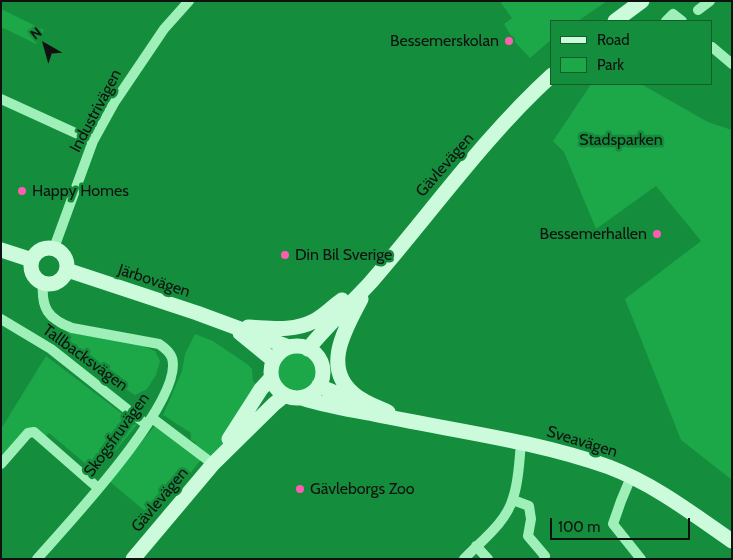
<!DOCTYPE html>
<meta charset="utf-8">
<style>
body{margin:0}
#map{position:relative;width:733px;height:560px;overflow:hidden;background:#148d3c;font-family:Cabin,sans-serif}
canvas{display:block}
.frame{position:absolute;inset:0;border:2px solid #111;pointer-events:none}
.legend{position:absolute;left:550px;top:20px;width:162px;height:65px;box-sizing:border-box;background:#148d3c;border:1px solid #135b2b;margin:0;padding:6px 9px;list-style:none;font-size:15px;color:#111}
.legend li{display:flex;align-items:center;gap:10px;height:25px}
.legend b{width:25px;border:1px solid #135b2b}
.north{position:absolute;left:20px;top:20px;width:50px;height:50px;-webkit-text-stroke:4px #148d3c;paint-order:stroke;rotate:322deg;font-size:14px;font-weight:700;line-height:20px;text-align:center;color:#111}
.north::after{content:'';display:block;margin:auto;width:18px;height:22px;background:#111;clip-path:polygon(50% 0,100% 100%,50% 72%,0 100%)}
.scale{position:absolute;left:550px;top:518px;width:140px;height:22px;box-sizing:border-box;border:2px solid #111;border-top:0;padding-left:6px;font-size:15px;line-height:18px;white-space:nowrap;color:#111;-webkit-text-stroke:4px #148d3c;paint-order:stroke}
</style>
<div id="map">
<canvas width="733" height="560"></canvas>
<div class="frame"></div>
<ul class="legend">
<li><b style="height:6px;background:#ccfbdc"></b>Road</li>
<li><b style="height:14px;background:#1ca748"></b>Park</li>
</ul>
<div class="north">N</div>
<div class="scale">100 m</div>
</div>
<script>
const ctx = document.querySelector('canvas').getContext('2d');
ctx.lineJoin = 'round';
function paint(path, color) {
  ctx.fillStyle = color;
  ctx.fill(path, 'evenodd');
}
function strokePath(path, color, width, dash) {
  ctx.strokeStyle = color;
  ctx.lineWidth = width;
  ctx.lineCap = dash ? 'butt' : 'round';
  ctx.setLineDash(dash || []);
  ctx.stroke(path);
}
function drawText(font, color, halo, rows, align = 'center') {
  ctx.font = font + ' Cabin,sans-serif';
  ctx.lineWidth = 5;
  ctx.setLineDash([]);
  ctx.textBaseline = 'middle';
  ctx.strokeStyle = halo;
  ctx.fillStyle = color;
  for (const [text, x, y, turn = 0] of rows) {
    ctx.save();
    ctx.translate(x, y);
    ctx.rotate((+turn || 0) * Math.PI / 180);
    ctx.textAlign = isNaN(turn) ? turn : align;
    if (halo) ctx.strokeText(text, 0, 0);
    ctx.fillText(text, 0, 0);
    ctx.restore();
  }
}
const green = new Path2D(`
 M 504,1 L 607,1 L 578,21 L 552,21 L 552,39 L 530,58 L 514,41 L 504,24 L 512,18 L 501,3 Z
 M 1,9 L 44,30 L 36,44 L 1,27 Z
 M 591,84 L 641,84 L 708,122 L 732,130 L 732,480 L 681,440 L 625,299 L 701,241 L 656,186 L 596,229 L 564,152 L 553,141 Z
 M 59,331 L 138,344 L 155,351 L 160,361 L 156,375 L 147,389 L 135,395 L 51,342 Z
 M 195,334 L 213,341 L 247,364 L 252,369 L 253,381 L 261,389 L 213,464 L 203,457 L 175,493 L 172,491 L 152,517 L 109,481 L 158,422 L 192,448 L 196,443 L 191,440 L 191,433 L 163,415 L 182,371 L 185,354 Z
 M271 372a26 26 0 1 1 52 0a26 26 0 1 1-52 0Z
 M 46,356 L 137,425 L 90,481 L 80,472 L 86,464 L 49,433 L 43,440 L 34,432 L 1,464 L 1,429 Z`);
const street = new Path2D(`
 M 698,10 L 710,1
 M 666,21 L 673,14 L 682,21
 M 712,47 L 732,64
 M 1,99 L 93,141
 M 54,248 L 93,141 L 114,103 L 164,29 L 189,1
 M 1,319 L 51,349 L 147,425
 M 152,418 L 213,464
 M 1,464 L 28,433 L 34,432 L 98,488
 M 631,477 L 621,501 L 613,524 L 641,559
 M 513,500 L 529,506 L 531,519 L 528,536 L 545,556 L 544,559
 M 476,546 L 488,559
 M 37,559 C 66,526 185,400 172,358 C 170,352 165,348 159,344 L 72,328 C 48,319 41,308 43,283
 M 464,559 C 481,541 506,523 513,498 C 519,481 519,462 521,444`);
const secondary = new Path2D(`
 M 615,21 L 642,1
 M31 266a18 18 0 1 1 36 0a18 18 0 1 1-36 0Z
 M 1,250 L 32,260
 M 67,270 L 197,313 L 289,347
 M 361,299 C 346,328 321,367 354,394 C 363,402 377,407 388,412
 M 248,327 C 270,328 293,332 314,321 C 324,316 332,307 342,300
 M 240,333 L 273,360
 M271 372a26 26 0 1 1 52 0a26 26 0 1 1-52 0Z
 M 308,349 C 327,325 350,305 371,282 C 431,213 484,137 552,75
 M 319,385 L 326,389 L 357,402
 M 302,398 C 324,405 346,409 369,413 C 447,430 534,440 609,467 C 654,484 693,514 732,541
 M 229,439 L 261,389 L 271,378
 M 133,559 L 213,464 L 274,404 L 284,396`);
const markers = [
 [509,41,5,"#ff5db2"],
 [22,191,5,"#ff5db2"],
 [657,234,5,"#ff5db2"],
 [285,255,5,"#ff5db2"],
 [300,489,5,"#ff5db2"]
];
const poiNames = [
 ["Bessemerskolan",499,41,"right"],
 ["Happy Homes",32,191],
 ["Bessemerhallen",647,234,"right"],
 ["Din Bil Sverige",295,255],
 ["Gävleborgs Zoo",310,489]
];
const streetNames = [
 ["Industrivägen",96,111,-62],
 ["Gävlevägen",445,165,-49],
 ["Järbovägen",154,281,18],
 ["Tallbacksvägen",85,358,36],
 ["Skogsfruvägen",117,435,-54],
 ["Sveavägen",582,442,17],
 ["Gävlevägen",160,500,-50]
];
const parkNames = [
 ["Stadsparken",621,140]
];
paint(green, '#1ca748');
strokePath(street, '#9ef0b8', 10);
strokePath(secondary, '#ccfbdc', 15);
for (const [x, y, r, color] of markers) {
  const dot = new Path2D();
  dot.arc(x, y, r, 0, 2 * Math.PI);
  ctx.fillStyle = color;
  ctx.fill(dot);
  strokePath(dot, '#148d3c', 2);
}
drawText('16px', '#111', '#148d3c', poiNames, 'left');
drawText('16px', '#111', '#148d3c', streetNames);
drawText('16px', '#111', '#148d3c', parkNames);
</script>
